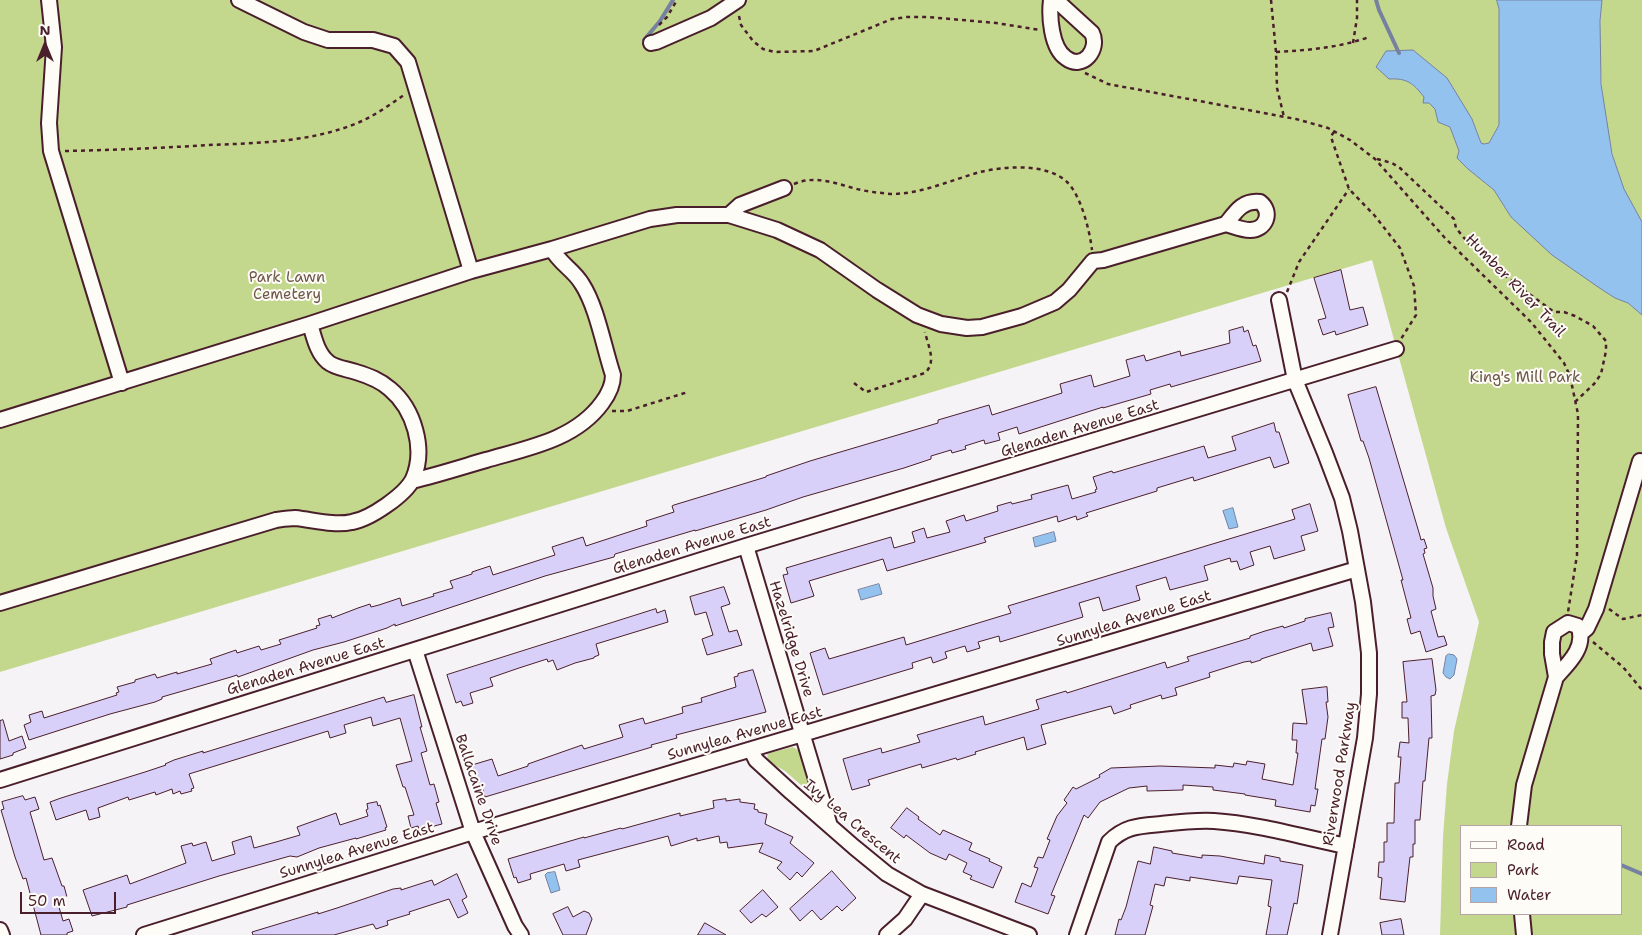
<!DOCTYPE html>
<style>
body{margin:0}
#map{position:relative;width:1642px;height:935px;overflow:hidden;background:#f6f3f7;font-family:"Shantell Sans",sans-serif}
canvas{display:block}
.legend{position:absolute;left:1460px;top:825px;width:162px;height:90px;box-sizing:border-box;background:#fdfcf7;border:1px solid #b5a4a5;margin:0;padding:6px 9px;list-style:none;font-size:15px;color:#4a1f2b}
.legend li{display:flex;align-items:center;gap:10px;height:25px}
.legend b{width:25px;border:1px solid #b5a4a5}
.north{position:absolute;left:20px;top:20px;width:50px;height:50px;-webkit-text-stroke:4px #fdfcf7;paint-order:stroke;rotate:0deg;font-size:14px;font-weight:700;line-height:20px;text-align:center;color:#4a1f2b}
.north::after{content:'';display:block;margin:auto;width:18px;height:22px;background:#4a1f2b;clip-path:polygon(50% 0,100% 100%,50% 72%,0 100%)}
.scale{position:absolute;left:20px;top:892px;width:96px;height:22px;box-sizing:border-box;border:2px solid #4a1f2b;border-top:0;padding-left:6px;font-size:15px;line-height:18px;white-space:nowrap;color:#4a1f2b;-webkit-text-stroke:4px #fdfcf7;paint-order:stroke}
</style>
<div id="map">
<canvas width="1642" height="935"></canvas>
<ul class="legend">
<li><b style="height:6px;background:#fdfcf7"></b>Road</li>
<li><b style="height:14px;background:#c3d88d"></b>Park</li>
<li><b style="height:14px;background:#94c2ee"></b>Water</li>
</ul>
<div class="north">N</div>
<div class="scale">50 m</div>
</div>
<script>
const ctx = document.querySelector('canvas').getContext('2d');
ctx.lineJoin = 'round';
function paint(path, color) {
  ctx.fillStyle = color;
  ctx.fill(path, 'evenodd');
}
function strokePath(path, color, width, dash) {
  ctx.strokeStyle = color;
  ctx.lineWidth = width;
  ctx.lineCap = dash ? 'butt' : 'round';
  ctx.setLineDash(dash || []);
  ctx.stroke(path);
}
function drawText(font, color, halo, rows, align = 'center') {
  ctx.font = font + ' "Shantell Sans",sans-serif';
  ctx.lineWidth = 4;
  ctx.setLineDash([]);
  ctx.textBaseline = 'middle';
  ctx.strokeStyle = halo;
  ctx.fillStyle = color;
  for (const [text, x, y, turn = 0] of rows) {
    ctx.save();
    ctx.translate(x, y);
    ctx.rotate((+turn || 0) * Math.PI / 180);
    ctx.textAlign = isNaN(turn) ? turn : align;
    if (halo) ctx.strokeText(text, 0, 0);
    ctx.fillText(text, 0, 0);
    ctx.restore();
  }
}
const green = new Path2D(`
 M 0,0 L 1497,0 L 1499,9 L 1499,125 L 1489,143 L 1484,144 L 1481,143 L 1472,119 L 1413,50 L 1389,79 L 1403,78 L 1418,89 L 1435,109 L 1438,122 L 1450,127 L 1468,169 L 1494,190 L 1511,217 L 1615,298 L 1628,303 L 1642,315 L 1642,935 L 1440,935 L 1443,837 L 1447,784 L 1454,731 L 1479,622 L 1446,528 L 1372,260 L 0,672 ZM 1461,826 L 1621,826 L 1621,914 L 1461,914 Z
 M 1602,0 L 1642,0 L 1642,222 C 1604,174 1595,59 1602,0 Z
 M 793,747 L 800,751 L 812,788 L 812,791 L 810,793 L 785,771 L 769,762 L 767,755 L 769,753 Z`);
const water = new Path2D(`
 M 1497,0 L 1602,0 L 1600,21 L 1601,84 L 1612,154 L 1624,189 L 1642,222 L 1642,315 L 1628,303 L 1615,298 L 1601,289 L 1552,255 L 1511,217 L 1494,190 L 1468,169 L 1457,158 L 1459,151 L 1450,127 L 1438,122 L 1435,109 L 1429,103 L 1423,103 L 1424,97 C 1413,83 1407,78 1389,79 L 1376,67 L 1386,51 L 1413,50 L 1447,78 L 1472,119 L 1481,143 L 1484,144 L 1489,143 L 1499,125 L 1499,9 Z
 M 1233,508 L 1238,527 L 1229,529 L 1223,511 Z
 M 1054,532 L 1056,541 L 1035,547 L 1033,538 Z
 M 879,584 L 882,594 L 861,600 L 858,590 Z
 M 1449,654 L 1454,655 L 1457,659 L 1454,675 L 1450,679 L 1446,677 L 1443,673 L 1446,656 Z
 M 555,872 L 560,890 L 551,893 L 545,875 L 547,873 Z`);
const stream = new Path2D(`
 M 1376,0 L 1379,10 L 1399,53
 M 644,40 L 660,21 L 673,0
 M 1621,865 L 1642,874`);
const building = new Path2D(`
 M 1341,270 L 1350,310 L 1363,307 L 1368,325 L 1336,335 L 1335,331 L 1323,335 L 1318,320 L 1326,318 L 1314,278 Z
 M 1243,327 L 1244,332 L 1248,330 L 1253,346 L 1256,345 L 1261,361 L 1171,387 L 1170,384 L 1150,390 L 1151,394 L 1103,408 L 1103,407 L 1019,434 L 1017,427 L 998,433 L 1000,440 L 985,444 L 984,440 L 965,446 L 966,449 L 952,453 L 951,450 L 931,456 L 931,459 L 904,468 L 803,497 L 766,510 L 695,531 L 695,530 L 615,554 L 614,557 L 545,576 L 395,626 L 395,624 L 387,628 L 344,642 L 313,650 L 238,677 L 237,675 L 231,677 L 162,697 L 162,699 L 155,702 L 110,714 L 29,740 L 24,725 L 31,722 L 29,715 L 42,711 L 44,718 L 117,695 L 116,693 L 119,692 L 117,687 L 135,682 L 135,680 L 155,674 L 157,678 L 177,672 L 177,674 L 212,664 L 210,659 L 236,650 L 237,653 L 259,646 L 261,650 L 281,644 L 279,640 L 317,628 L 316,626 L 320,625 L 318,619 L 331,615 L 332,618 L 358,608 L 370,604 L 371,607 L 379,605 L 400,598 L 402,606 L 434,596 L 433,594 L 453,588 L 450,581 L 472,574 L 472,572 L 490,566 L 493,575 L 555,555 L 552,547 L 583,537 L 586,546 L 647,526 L 646,521 L 674,512 L 672,506 L 674,505 L 766,477 L 766,476 L 810,461 L 938,423 L 938,420 L 989,405 L 992,415 L 1062,393 L 1060,384 L 1091,375 L 1094,387 L 1130,376 L 1126,360 L 1144,355 L 1146,361 L 1180,351 L 1181,356 L 1230,343 L 1229,331 Z
 M 1376,387 L 1420,536 L 1421,540 L 1424,539 L 1427,548 L 1424,549 L 1425,553 L 1423,554 L 1433,588 L 1433,596 L 1436,609 L 1431,611 L 1438,637 L 1444,636 L 1447,645 L 1426,652 L 1420,631 L 1411,634 L 1407,619 L 1411,618 L 1401,580 L 1403,580 L 1369,458 L 1363,441 L 1361,441 L 1348,395 Z
 M 1274,423 L 1276,432 L 1279,432 L 1289,463 L 1274,468 L 1270,457 L 1194,481 L 1193,477 L 1157,488 L 1157,491 L 1086,513 L 1088,516 L 1077,520 L 1076,516 L 1058,522 L 1057,516 L 984,538 L 986,542 L 887,571 L 883,559 L 809,581 L 814,596 L 791,603 L 783,575 L 788,574 L 786,568 L 891,537 L 894,548 L 915,542 L 912,532 L 924,528 L 927,538 L 950,532 L 946,521 L 964,515 L 966,521 L 998,511 L 997,506 L 1011,502 L 1012,504 L 1032,499 L 1031,495 L 1068,485 L 1072,499 L 1096,492 L 1095,490 L 1097,489 L 1093,477 L 1112,471 L 1113,473 L 1204,446 L 1208,458 L 1236,450 L 1232,437 Z
 M 1310,504 L 1318,531 L 1301,536 L 1305,550 L 1274,559 L 1270,546 L 1250,552 L 1254,565 L 1240,570 L 1237,561 L 1231,562 L 1230,558 L 1204,566 L 1208,580 L 1170,590 L 1166,577 L 1136,586 L 1140,600 L 1103,611 L 1099,597 L 1079,603 L 1083,617 L 1000,642 L 999,636 L 978,642 L 980,648 L 967,652 L 965,646 L 945,652 L 947,658 L 933,663 L 931,657 L 912,663 L 913,668 L 823,695 L 810,653 L 825,648 L 829,659 L 904,637 L 906,645 L 1011,613 L 1008,606 L 1295,519 L 1292,510 Z
 M 724,587 L 730,604 L 721,607 L 729,632 L 737,630 L 742,645 L 707,655 L 702,639 L 713,635 L 706,612 L 695,615 L 690,597 Z
 M 656,609 L 657,613 L 665,610 L 668,622 L 596,644 L 599,655 L 594,657 L 594,658 L 575,663 L 557,670 L 553,660 L 548,662 L 547,659 L 519,668 L 490,678 L 493,686 L 470,693 L 473,703 L 463,706 L 461,701 L 456,703 L 447,675 Z
 M 1331,613 L 1334,627 L 1328,628 L 1333,646 L 1313,651 L 1311,643 L 1261,659 L 1261,660 L 1251,663 L 1251,661 L 1244,662 L 1209,673 L 1210,677 L 1175,688 L 1177,695 L 1162,699 L 1161,695 L 1130,705 L 1131,708 L 1114,714 L 1111,706 L 1041,725 L 1046,744 L 1027,750 L 1024,737 L 975,752 L 976,754 L 957,760 L 956,758 L 922,768 L 921,764 L 868,780 L 870,785 L 852,790 L 843,759 L 881,748 L 882,753 L 920,742 L 917,735 L 983,716 L 985,725 L 1039,709 L 1036,700 L 1066,691 L 1067,693 L 1165,662 L 1167,668 L 1189,661 L 1187,657 L 1250,638 L 1250,636 L 1265,631 L 1283,626 L 1284,628 L 1305,621 L 1305,619 Z
 M 1432,659 L 1436,690 L 1435,695 L 1431,696 L 1432,738 L 1429,738 L 1425,781 L 1423,781 L 1420,820 L 1415,820 L 1415,844 L 1413,844 L 1413,857 L 1410,857 L 1405,902 L 1380,899 L 1382,878 L 1378,877 L 1379,862 L 1384,862 L 1384,842 L 1387,842 L 1387,823 L 1394,823 L 1395,783 L 1399,783 L 1401,757 L 1398,757 L 1400,742 L 1409,743 L 1408,718 L 1402,718 L 1402,702 L 1407,702 L 1403,662 Z
 M 753,670 L 766,712 L 676,735 L 677,738 L 651,745 L 652,747 L 485,797 L 483,789 L 480,790 L 472,765 L 492,759 L 498,776 L 528,766 L 528,764 L 582,745 L 584,749 L 623,737 L 619,725 L 643,718 L 645,724 L 683,713 L 682,707 L 702,702 L 701,698 L 736,687 L 734,677 L 738,676 L 738,674 Z
 M 1327,687 L 1328,702 L 1326,702 L 1328,717 L 1325,739 L 1322,739 L 1315,789 L 1318,789 L 1315,806 L 1311,805 L 1310,812 L 1275,806 L 1276,800 L 1245,795 L 1245,794 L 1213,790 L 1213,787 L 1183,785 L 1183,790 L 1147,791 L 1147,786 L 1129,788 L 1100,802 L 1088,818 L 1084,815 L 1051,895 L 1055,896 L 1048,914 L 1015,902 L 1022,883 L 1031,887 L 1038,868 L 1034,867 L 1038,857 L 1043,858 L 1050,840 L 1047,839 L 1057,816 L 1067,803 L 1064,800 L 1073,787 L 1076,789 L 1100,777 L 1099,775 L 1111,768 L 1160,766 L 1215,768 L 1215,765 L 1233,767 L 1234,763 L 1246,765 L 1247,761 L 1265,764 L 1262,779 L 1293,785 L 1298,753 L 1296,753 L 1297,740 L 1292,740 L 1293,723 L 1307,724 L 1302,690 Z
 M 414,695 L 422,727 L 420,727 L 427,751 L 421,753 L 430,785 L 434,784 L 439,802 L 436,803 L 442,824 L 419,830 L 418,826 L 411,828 L 408,816 L 414,815 L 405,787 L 403,787 L 396,765 L 412,761 L 400,718 L 373,726 L 371,717 L 344,725 L 346,733 L 330,738 L 328,731 L 189,774 L 194,788 L 191,789 L 192,791 L 181,794 L 180,791 L 173,794 L 172,789 L 156,795 L 155,792 L 129,800 L 128,797 L 98,808 L 100,817 L 89,820 L 86,810 L 56,820 L 50,802 L 61,798 L 145,772 L 166,765 L 165,764 L 174,760 L 203,751 L 203,753 L 384,697 L 386,702 Z
 M 3,720 L 9,741 L 22,736 L 26,748 L 13,753 L 13,755 L 0,759 L 0,721 Z
 M 23,796 L 25,800 L 35,797 L 39,809 L 30,812 L 44,860 L 52,858 L 62,886 L 64,886 L 67,897 L 57,900 L 63,921 L 69,919 L 73,931 L 67,933 L 67,935 L 41,935 L 26,878 L 23,879 L 15,857 L 1,810 L 4,809 L 2,802 Z
 M 726,799 L 726,801 L 740,799 L 740,802 L 755,804 L 754,809 L 758,810 L 758,812 L 767,814 L 765,824 L 793,837 L 790,843 L 814,863 L 802,877 L 797,872 L 790,880 L 777,868 L 782,862 L 759,852 L 763,843 L 728,848 L 727,842 L 720,843 L 719,836 L 697,841 L 697,838 L 671,846 L 668,836 L 578,860 L 580,867 L 566,871 L 564,864 L 530,874 L 531,879 L 518,883 L 516,877 L 514,878 L 508,859 L 584,837 L 584,838 L 621,828 L 622,829 L 680,813 L 680,816 L 714,808 L 713,801 Z
 M 377,802 L 378,806 L 380,805 L 387,827 L 385,828 L 386,830 L 356,839 L 356,838 L 319,848 L 297,857 L 290,856 L 219,876 L 127,905 L 127,907 L 92,916 L 83,890 L 127,875 L 130,884 L 186,863 L 181,846 L 192,843 L 193,846 L 206,842 L 212,861 L 235,854 L 232,842 L 251,836 L 254,848 L 276,842 L 300,835 L 297,827 L 336,813 L 340,825 L 368,816 L 366,810 L 368,809 L 367,804 Z
 M 907,808 L 919,817 L 918,819 L 940,835 L 943,830 L 972,843 L 969,850 L 990,859 L 989,861 L 1002,867 L 993,888 L 970,879 L 972,876 L 963,872 L 967,863 L 949,854 L 946,860 L 930,853 L 906,835 L 904,838 L 891,828 Z
 M 1154,847 L 1172,851 L 1172,853 L 1202,858 L 1202,855 L 1220,856 L 1264,864 L 1265,855 L 1280,858 L 1280,861 L 1303,865 L 1297,904 L 1294,903 L 1287,935 L 1266,935 L 1271,907 L 1268,906 L 1272,880 L 1239,876 L 1237,884 L 1190,877 L 1190,881 L 1166,877 L 1164,886 L 1155,884 L 1150,905 L 1153,906 L 1145,935 L 1115,935 L 1119,919 L 1121,920 L 1126,907 L 1138,861 L 1150,864 Z
 M 832,871 L 856,898 L 842,911 L 837,906 L 821,920 L 812,910 L 800,921 L 790,909 Z
 M 457,874 L 467,897 L 462,900 L 468,913 L 458,918 L 449,899 L 409,912 L 410,914 L 387,921 L 388,925 L 376,929 L 373,924 L 334,935 L 253,935 L 252,932 L 318,912 L 318,914 L 337,908 L 393,889 L 401,888 L 401,890 L 432,880 L 434,885 Z
 M 763,890 L 778,907 L 766,917 L 762,914 L 751,923 L 740,911 Z
 M 568,907 L 573,917 L 584,911 L 589,913 L 592,919 L 586,935 L 563,935 L 553,914 Z
 M 1401,919 L 1404,935 L 1382,935 L 1380,923 Z
 M 705,923 L 726,935 L 698,935 Z`);
const path = new Path2D(`
 M 1271,0 L 1276,52 L 1277,88 L 1284,117
 M 739,16 L 741,25 L 753,41 L 763,49 L 775,52 L 814,51 L 892,19 L 907,17 L 928,17 L 996,23 L 1040,30
 M 659,25 L 667,17 L 677,0
 M 1353,43 L 1357,18 L 1357,0
 M 1276,52 C 1309,50 1338,48 1369,37
 M 1085,73 L 1108,84 L 1296,119 L 1328,128 L 1350,140 L 1375,159 L 1445,238 L 1531,322 L 1564,363 L 1570,376 L 1578,414 L 1577,555 L 1568,612
 M 1334,132 L 1331,136 L 1332,140 L 1349,189 L 1375,216 L 1400,248 L 1414,286 L 1416,315 L 1401,339
 M 65,151 C 113,150 161,148 209,145 C 260,143 315,142 362,121 C 377,114 391,104 404,95
 M 1377,159 L 1392,163 L 1400,168 L 1454,219 L 1456,228 L 1469,244 L 1513,282 L 1554,312 L 1564,312 L 1575,316 L 1593,326 L 1606,341 L 1606,351 L 1601,374 L 1594,384 L 1576,401
 M 794,184 C 817,174 839,185 861,190 C 871,192 881,193 891,194 C 921,194 951,180 980,172 C 1005,166 1047,163 1067,182 C 1081,195 1090,232 1092,250
 M 1287,292 L 1299,262 L 1349,189
 M 854,383 L 866,392 L 925,373 C 937,362 928,346 925,332
 M 612,411 L 627,411 L 688,392
 M 1609,609 L 1623,619 L 1642,615
 M 1593,642 L 1623,667 L 1642,690`);
const minor = new Path2D(`
 M 49,0 L 54,47 L 49,123 L 51,151 L 122,383
 M 239,0 L 304,32 L 328,40 L 373,40 L 394,46 L 408,62 L 471,271
 M 1051,0 C 1049,16 1051,48 1066,58 C 1083,71 1100,49 1092,33 L 1056,0
 M 651,43 L 656,42 L 711,18 L 738,0
 M 729,215 L 740,205 L 784,188
 M 1279,300 L 1295,380 L 1325,453 L 1342,498 L 1350,531 L 1363,602 L 1369,653 L 1369,694 L 1365,738 L 1330,935
 M 0,420 L 310,324 L 471,271 L 552,249 L 650,219 L 677,215 L 729,215 L 777,230 L 820,250 L 877,290 L 917,315 L 941,324 L 967,328 L 982,327 L 1022,316 L 1055,302 L 1069,290 L 1093,261 L 1103,260 L 1226,224 C 1236,211 1243,200 1260,202 C 1273,212 1266,230 1250,230 C 1242,230 1233,226 1226,224
 M 412,481 C 437,475 462,467 486,460 C 527,448 575,440 602,403 C 608,395 613,386 613,375 C 604,348 597,307 582,284 C 574,270 559,263 552,249
 M 746,546 L 830,826
 M 0,603 L 276,520 C 283,519 289,518 295,518 C 314,520 334,526 352,522 C 370,519 405,495 413,479 C 426,449 414,409 390,389 C 380,380 369,376 356,372 C 347,369 335,368 328,362 C 317,353 314,337 310,324
 M 1581,633 L 1587,628 L 1596,609 L 1640,461
 M 415,650 L 473,832 L 515,926 L 521,935
 M 751,750 L 756,760 L 791,792 L 854,847 L 887,874 L 922,894 L 1029,935
 M 0,780 L 746,546 L 1396,349
 M 1519,826 L 1524,785 L 1556,677 L 1552,654 L 1552,642 L 1554,632 L 1568,623 L 1578,626 C 1587,646 1569,663 1556,677
 M 1522,914 L 1524,935
 M 0,930 L 2,935
 M 144,935 L 473,832 L 1357,569
 M 887,935 L 905,919 L 922,894
 M 1077,935 L 1109,842 C 1125,826 1139,826 1161,824 C 1179,822 1196,820 1214,821 C 1258,824 1302,837 1346,846`);
const parkNames = [
 ["Park Lawn",287,278],
 ["Cemetery",287,295],
 ["King's Mill Park",1525,378]
];
const streetNames = [
 ["Humber River Trail",1515,286,46],
 ["Glenaden Avenue East",1080,429,-17],
 ["Glenaden Avenue East",692,546,-17],
 ["Sunnylea Avenue East",1134,619,-17],
 ["Hazelridge Drive",791,639,73],
 ["Glenaden Avenue East",306,667,-17],
 ["Sunnylea Avenue East",745,734,-16],
 ["Riverwood Parkway",1340,774,-81],
 ["Ballacaine Drive",478,790,71],
 ["Ivy Lea Crescent",852,822,40],
 ["Sunnylea Avenue East",357,851,-17]
];
paint(green, '#c3d88d');
paint(water, '#94c2ee');
strokePath(water, '#7681a0', 1);
strokePath(stream, '#7681a0', 4);
paint(building, '#d9d0f9');
strokePath(building, '#4a1f2b', 1);
strokePath(minor, '#4a1f2b', 18);
strokePath(path, '#4a1f2b', 2.5, [4, 4]);
strokePath(minor, '#fdfcf7', 14);
drawText('15px', '#6e5648', '#fdfcf7', parkNames);
drawText('15px', '#4a1f2b', '#fdfcf7', streetNames);
</script>
